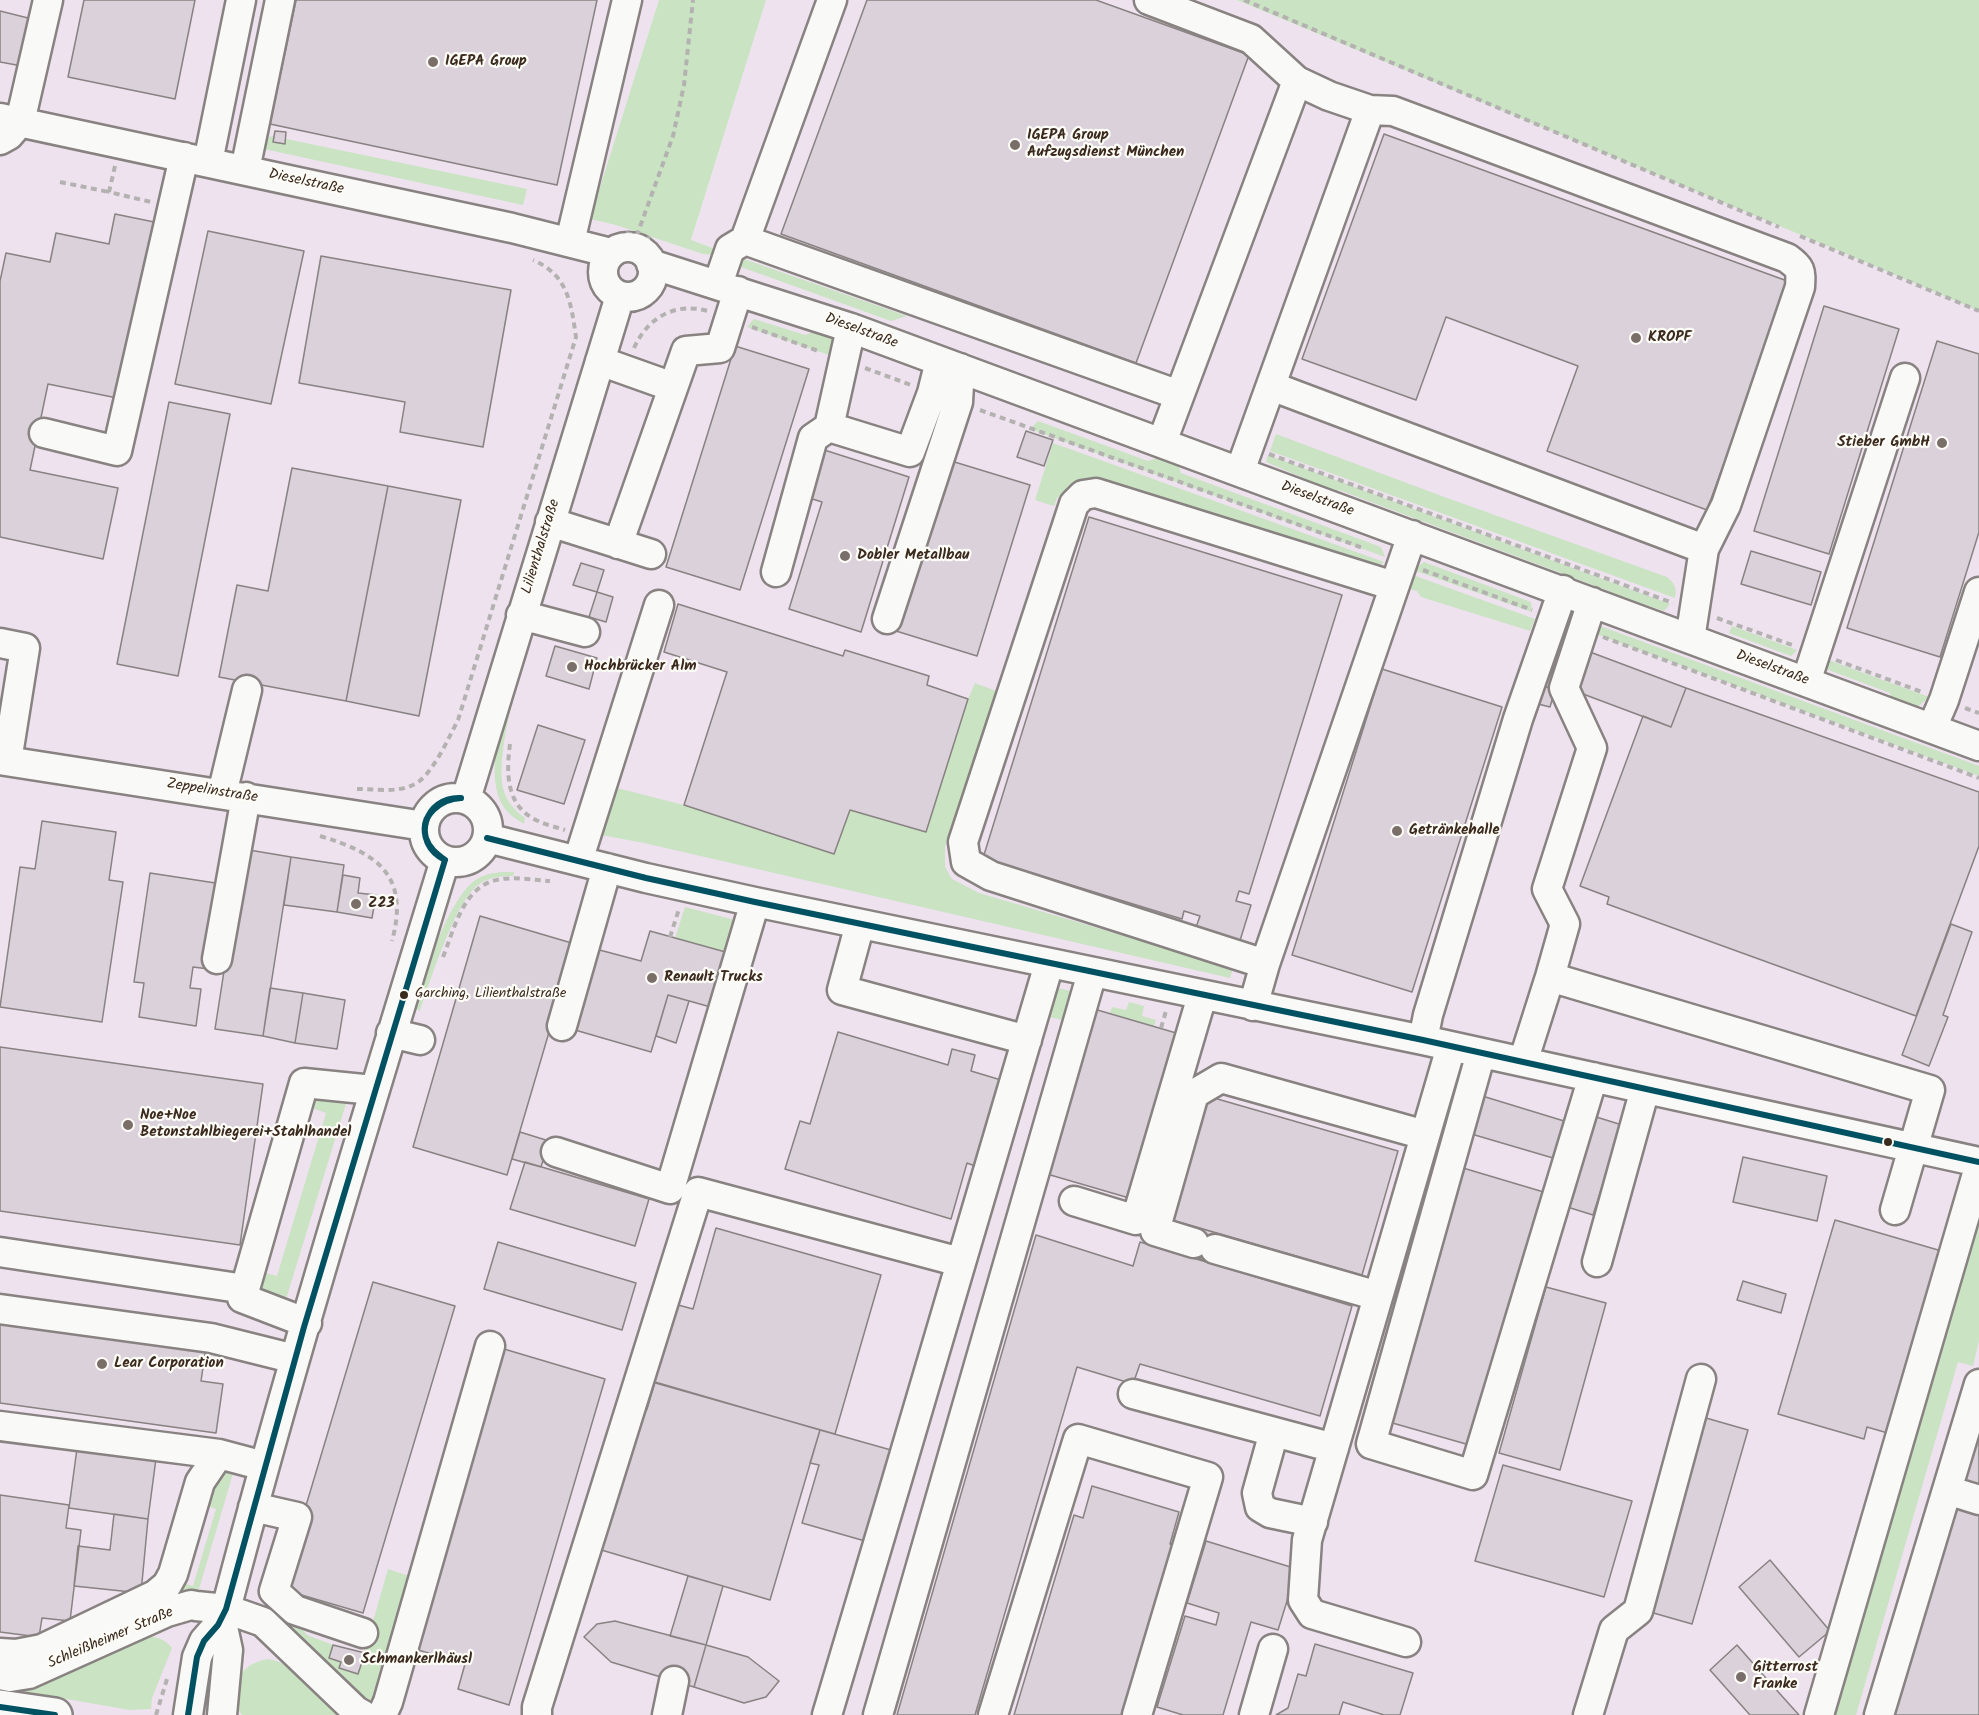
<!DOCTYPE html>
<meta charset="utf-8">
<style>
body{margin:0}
canvas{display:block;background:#f0ebf0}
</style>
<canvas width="1979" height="1715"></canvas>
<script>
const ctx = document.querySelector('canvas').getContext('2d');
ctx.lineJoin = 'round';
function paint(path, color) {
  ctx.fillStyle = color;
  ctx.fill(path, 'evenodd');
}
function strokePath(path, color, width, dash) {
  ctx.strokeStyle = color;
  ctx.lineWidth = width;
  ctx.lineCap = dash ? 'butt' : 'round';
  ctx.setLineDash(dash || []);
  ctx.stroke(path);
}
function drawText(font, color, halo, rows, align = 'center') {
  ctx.font = font + ' Kalam,sans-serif';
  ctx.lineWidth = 4.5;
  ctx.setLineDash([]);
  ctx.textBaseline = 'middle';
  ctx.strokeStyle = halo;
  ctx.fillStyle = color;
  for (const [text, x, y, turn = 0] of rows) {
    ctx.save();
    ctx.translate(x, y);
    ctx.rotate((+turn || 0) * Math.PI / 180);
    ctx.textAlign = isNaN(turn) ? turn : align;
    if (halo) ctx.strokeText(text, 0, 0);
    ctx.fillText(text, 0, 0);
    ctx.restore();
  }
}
const built = new Path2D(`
 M 0,0 L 659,0 L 590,219 L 616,225 L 703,254 L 714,255 L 718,250 L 691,241 L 766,0 L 1237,0 L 1825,245 L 1979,311 L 1979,1715 L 35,1715 L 0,1710 Z`);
const green = new Path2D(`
 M 659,0 L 766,0 L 691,240 L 718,250 L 714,255 L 703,254 L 616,225 L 590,219 Z
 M 1237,0 L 1979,0 L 1979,311 L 1825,245 Z
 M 272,136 L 527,189 L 523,205 L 264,149 L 261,145 L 265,139 Z
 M 738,257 L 907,316 L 891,321 L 741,267 L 738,262 Z
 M 754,319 L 805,335 L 814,332 L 834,339 L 838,358 L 747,327 Z
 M 1038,421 L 1148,461 L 1157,458 L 1178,464 L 1181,473 L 1381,547 L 1385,557 L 1030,429 Z
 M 1276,434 L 1439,495 L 1667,577 C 1675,584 1677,588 1675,598 L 1270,451 Z
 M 1053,443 L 1384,562 L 1374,570 L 1078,483 L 1057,498 L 1054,506 L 1035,500 Z
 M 1268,455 L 1670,604 L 1664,611 L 1640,603 L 1632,606 L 1614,599 L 1609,591 L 1339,490 L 1330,495 L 1311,487 L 1308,480 L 1266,462 Z
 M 1424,562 L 1531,602 L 1532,612 L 1413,570 Z
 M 1410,574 L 1535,619 L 1530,631 L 1421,597 L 1417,591 L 1406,588 Z
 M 1592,623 L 1979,766 L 1979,776 L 1591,632 Z
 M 1732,626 L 1797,650 L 1791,656 L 1729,633 Z
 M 1820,657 L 1929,697 L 1915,709 L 1891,700 L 1890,693 L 1818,666 Z
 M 512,674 L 520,676 C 511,705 497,759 503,788 C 506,801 515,811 525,818 L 524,824 C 516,819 508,814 503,806 C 483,773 504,709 512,674 Z
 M 975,683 L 996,691 L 945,847 L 945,867 L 952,879 L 979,893 L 1233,968 L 1230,978 L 644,843 L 601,835 L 613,787 L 684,805 L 834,854 L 850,810 L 926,832 L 968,699 Z
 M 514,872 L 513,876 C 501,876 488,877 478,885 C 455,902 430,981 420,1011 L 413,1007 C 425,975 449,896 477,879 C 488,872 501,872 514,872 Z
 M 685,907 L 739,921 L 729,953 L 675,938 Z
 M 1057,988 L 1080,993 L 1071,1022 L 1041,1015 L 1047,994 Z
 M 1129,1002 L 1144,1006 L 1142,1016 L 1156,1020 L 1154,1026 L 1110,1013 L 1112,1007 L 1126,1010 Z
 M 316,1093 L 348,1097 L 287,1296 L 282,1300 L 259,1291 L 262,1272 L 277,1276 L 326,1113 L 312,1108 Z
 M 1979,1215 L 1979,1340 L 1973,1366 L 1958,1362 L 1856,1715 L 1830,1715 Z
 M 228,1470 L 234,1470 L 199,1589 L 73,1644 L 178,1582 L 193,1586 L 216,1509 L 202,1504 L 222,1472 Z
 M 388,1569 L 412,1577 L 377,1700 L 367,1700 L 355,1692 L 265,1610 L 294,1620 L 307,1635 L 333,1645 L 329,1658 L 341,1662 L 339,1668 L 358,1674 Z
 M 142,1636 C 154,1636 164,1638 172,1648 L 152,1698 L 151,1709 L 130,1710 L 14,1690 Z
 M 269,1659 C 296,1664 321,1696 342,1715 L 242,1715 C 235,1706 235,1700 236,1688 C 239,1670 251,1662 269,1659 Z`);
const building = new Path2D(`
 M 84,0 L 195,0 L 175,99 L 68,77 Z
 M 296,0 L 597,0 L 557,185 L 270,124 Z
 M 867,0 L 1096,0 L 1249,55 L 1136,363 L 781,234 Z
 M 0,11 L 32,19 L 22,66 L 0,62 Z
 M 275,131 L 286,132 L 285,144 L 273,142 Z
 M 1384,134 L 1790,282 L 1707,510 L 1547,451 L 1578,366 L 1446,317 L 1416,400 L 1302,359 Z
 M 115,214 L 159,223 L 122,399 L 48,384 L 30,470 L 118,488 L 103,559 L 0,537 L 0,281 L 6,253 L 50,262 L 56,233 L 109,244 Z
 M 208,231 L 304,251 L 271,404 L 175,384 Z
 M 321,256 L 511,290 L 483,447 L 400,432 L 405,402 L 299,383 Z
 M 1824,306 L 1899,329 L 1829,554 L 1754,531 Z
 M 1937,341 L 1979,354 L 1979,532 L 1940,657 L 1847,628 Z
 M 735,346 L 809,369 L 740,590 L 666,567 Z
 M 169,402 L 230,414 L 178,676 L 117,664 Z
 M 1026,431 L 1053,440 L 1044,466 L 1017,457 Z
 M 818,448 L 909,477 L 861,632 L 789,609 L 822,502 L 803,496 Z
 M 948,460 L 1030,485 L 977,656 L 896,631 Z
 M 292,468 L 388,486 L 346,701 L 219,677 L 237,585 L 268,591 Z
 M 388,486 L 461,500 L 419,716 L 346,701 Z
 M 1089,517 L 1342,595 L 1249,894 L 1239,891 L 1236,901 L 1251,905 L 1238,947 L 1194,933 L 1200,916 L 1184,911 L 1182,919 L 983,858 Z
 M 1751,551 L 1821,572 L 1811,605 L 1741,584 Z
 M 581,563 L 604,570 L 597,592 L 573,585 Z
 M 597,592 L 613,597 L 606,622 L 589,617 Z
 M 678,604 L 843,656 L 845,650 L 929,676 L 927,685 L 968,699 L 926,832 L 850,810 L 834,854 L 684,805 L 727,672 L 664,652 Z
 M 555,646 L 597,658 L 589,689 L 546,676 Z
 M 1590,652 L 1686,688 L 1671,727 L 1575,691 Z
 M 1382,669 L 1502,707 L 1412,992 L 1292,955 Z
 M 1544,686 L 1555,690 L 1550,707 L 1538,704 Z
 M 1686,688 L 1979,792 L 1979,846 L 1916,1016 L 1607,904 L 1609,897 L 1580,886 L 1643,716 L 1671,727 Z
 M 538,725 L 585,740 L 564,804 L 517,790 Z
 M 42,821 L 116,832 L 109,880 L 123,882 L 102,1022 L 0,1007 L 20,867 L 35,869 Z
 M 243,849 L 291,857 L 263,1036 L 215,1029 Z
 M 291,857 L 344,865 L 337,912 L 284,905 Z
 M 150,873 L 222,884 L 209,969 L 193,967 L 190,988 L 201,989 L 196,1026 L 139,1017 L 144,983 L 134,982 Z
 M 343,875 L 360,878 L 358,893 L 376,895 L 372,918 L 337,912 Z
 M 480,916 L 575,944 L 507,1175 L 413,1147 Z
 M 1951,924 L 1972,932 L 1943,1015 L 1948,1017 L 1929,1066 L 1902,1055 Z
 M 650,931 L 729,953 L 714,1008 L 668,995 L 651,1052 L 568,1028 L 592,948 L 641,961 Z
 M 270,988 L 303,993 L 295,1043 L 263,1036 Z
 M 303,993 L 345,1000 L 337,1049 L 295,1043 Z
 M 668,995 L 689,1001 L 676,1043 L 656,1036 Z
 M 1094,1009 L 1183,1035 L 1136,1200 L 1047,1174 Z
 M 838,1032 L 948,1065 L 952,1049 L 975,1055 L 971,1071 L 1001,1080 L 975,1166 L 967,1163 L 951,1219 L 785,1169 L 800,1121 L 810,1124 Z
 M 0,1047 L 263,1084 L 240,1245 L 0,1211 Z
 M 1479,1095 L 1564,1121 L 1553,1158 L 1468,1133 Z
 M 1207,1096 L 1398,1151 L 1362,1275 L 1172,1220 Z
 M 1590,1115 L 1622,1125 L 1593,1215 L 1561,1205 Z
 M 520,1132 L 549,1141 L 541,1167 L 512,1159 Z
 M 1743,1157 L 1827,1176 L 1817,1221 L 1733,1202 Z
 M 525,1162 L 649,1199 L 635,1246 L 510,1209 Z
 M 1463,1168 L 1547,1193 L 1473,1446 L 1389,1422 Z
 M 1835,1220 L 1945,1252 L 1891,1434 L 1867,1427 L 1864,1439 L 1778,1414 Z
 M 716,1228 L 881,1275 L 835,1434 L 645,1380 L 667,1302 L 693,1309 Z
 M 1199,1228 L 1220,1234 L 1211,1262 L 1191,1256 Z
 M 1036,1235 L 1133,1266 L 1140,1242 L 1352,1306 L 1320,1416 L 1140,1364 L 1133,1384 L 1077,1367 L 975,1715 L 897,1715 Z
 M 498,1242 L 636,1283 L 622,1330 L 484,1289 Z
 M 1743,1281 L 1786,1294 L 1781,1313 L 1737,1300 Z
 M 373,1282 L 455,1306 L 363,1613 L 281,1589 Z
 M 1546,1287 L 1606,1303 L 1560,1470 L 1499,1453 Z
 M 0,1318 L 206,1347 L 201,1381 L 223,1384 L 216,1433 L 0,1403 Z
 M 504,1349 L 605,1379 L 509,1705 L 458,1689 L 465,1664 L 415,1649 Z
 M 655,1382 L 820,1430 L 770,1600 L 598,1549 L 630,1440 L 647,1409 Z
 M 1706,1418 L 1748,1430 L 1692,1624 L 1650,1612 Z
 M 1979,1419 L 1979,1490 L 1961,1485 Z
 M 820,1430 L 891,1450 L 865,1541 L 802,1523 L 819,1465 L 810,1463 Z
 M 78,1441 L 157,1451 L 148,1519 L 69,1508 Z
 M 1503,1465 L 1632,1501 L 1604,1597 L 1475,1561 Z
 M 1092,1486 L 1179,1512 L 1170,1544 L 1180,1547 L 1130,1715 L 1014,1715 L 1074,1515 L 1083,1518 Z
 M 0,1495 L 69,1505 L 66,1528 L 81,1530 L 70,1621 L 42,1618 L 39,1637 L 0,1632 Z
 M 1952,1506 L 1979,1514 L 1979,1715 L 1890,1715 Z
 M 114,1514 L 148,1519 L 141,1593 L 74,1586 L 78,1546 L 110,1550 Z
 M 1206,1541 L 1297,1569 L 1278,1630 L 1251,1622 L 1223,1715 L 1183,1715 L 1157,1707 L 1185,1616 L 1216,1625 L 1219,1613 L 1187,1603 Z
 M 1770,1560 L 1830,1631 L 1799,1657 L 1739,1587 Z
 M 688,1576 L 723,1586 L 706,1645 L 670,1636 Z
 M 615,1621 L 706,1645 L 694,1687 L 611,1662 L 584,1637 L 597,1624 Z
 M 1315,1644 L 1413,1673 L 1400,1715 L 1384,1715 L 1343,1702 L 1339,1715 L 1276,1715 L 1288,1708 L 1298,1674 L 1306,1676 Z
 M 333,1645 L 365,1653 L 358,1674 L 339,1668 L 341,1662 L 329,1658 Z
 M 706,1645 L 748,1657 L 779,1681 L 766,1697 L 744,1703 L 694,1687 Z
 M 1737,1645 L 1772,1685 L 1799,1715 L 1750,1715 L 1710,1670 Z`);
const path = new Path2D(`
 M 1244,0 L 1779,227
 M 115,166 L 109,192 L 151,202
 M 60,182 L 109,192
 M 626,233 L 650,239
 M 1800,236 L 1979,311
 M 633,246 L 673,136 L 684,85 L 693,0
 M 752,327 L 821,352
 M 634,348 C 648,317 675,302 708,311
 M 865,368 L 911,385
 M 980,410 L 1363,548
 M 1269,454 L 1673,603
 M 1423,570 L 1532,610
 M 1717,618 L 1795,646
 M 1603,637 L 1979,778
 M 1836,660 L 1922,692
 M 1965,708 L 1979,713
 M 510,744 C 506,774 506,807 538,821 C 546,825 556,827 565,830
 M 357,789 C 375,789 396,793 413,785 C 431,778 449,737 458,720 L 576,337 C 571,303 568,275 533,260
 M 320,836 C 377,853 410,875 392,941
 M 670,937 L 679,909
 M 443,957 C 455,927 464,883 502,879 C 518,877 534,880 550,881
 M 1161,1028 L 1166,1011
 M 156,1715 L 167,1679`);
const minor = new Path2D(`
 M 1149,0 L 1251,39 L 1297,81 L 1329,96 L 1370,110 L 1393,111 L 1787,258 C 1801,268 1801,270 1800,287 L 1726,505 L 1704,549
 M 0,118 L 512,228 L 611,253
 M 0,140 L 9,135 L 20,122 L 48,0
 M 208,162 L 241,0
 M 245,170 L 280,0
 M 745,240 L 1179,395
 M 570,242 L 627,0
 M603 272a25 25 0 1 1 50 0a25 25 0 1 1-50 0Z
 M 651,264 L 851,328 L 1979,746
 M 718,284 L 730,249 L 745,240 L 832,0
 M 851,328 L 829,427 L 910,452 L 932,393 L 940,361
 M 600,361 L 673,387
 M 1271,386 L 1704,549 L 1690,639
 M 44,433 L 117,451 L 184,157
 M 1162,442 L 1297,81
 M 1240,471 L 1370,110
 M 550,522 L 651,554
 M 618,544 L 686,351 L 720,348 L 738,291
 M 776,572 L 813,438 L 829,427
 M 1592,602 L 1564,688 L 1592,748 L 1547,889 L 1565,924 L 1550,977 L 1930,1090 L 1895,1210
 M 521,615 L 585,632
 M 887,619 L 958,402 L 960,368
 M 0,643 L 25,648 L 7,761
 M 1806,682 L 1905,378
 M 1932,728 L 1944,700 L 1979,592
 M 0,760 L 424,826
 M 222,794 L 247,690
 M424 830a32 32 0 1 1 64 0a32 32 0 1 1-64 0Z
 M 466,799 L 620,296
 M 487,838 L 646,878 L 755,902 L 1423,1040 L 1979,1162
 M 578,861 L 659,605
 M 860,924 L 842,990 L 1027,1040
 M 217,959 L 246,797
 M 1265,964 L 991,876 L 966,862 L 963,842 L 1074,504 L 1083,495 L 1096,493 L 1394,586
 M 1253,1006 L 1265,964 L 1412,535
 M 562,1026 L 607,868
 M 391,1033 L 420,1040
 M 1423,1040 L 1428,1015 L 1518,719 L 1563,590
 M 1481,1053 L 1371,1444 L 1473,1475 L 1593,1077
 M 1523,1062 L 1550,977
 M 556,1152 L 670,1189 L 755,902
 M 1074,1201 L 1136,1220 L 1202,996
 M 1194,1243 L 1155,1231 L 1194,1094 L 1221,1078 L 1425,1135
 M 1215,1249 L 1378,1296
 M 0,1252 L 245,1289
 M 1597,1262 L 1645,1089
 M 0,1309 L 211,1338 L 295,1359
 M 307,1323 L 242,1298 L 245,1289 L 304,1083 L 373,1090
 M 1133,1394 L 1334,1448
 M 0,1426 L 219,1454 L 264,1466
 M 1274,1432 L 1257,1493 L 1260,1507 L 1270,1513 L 1313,1522
 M 1947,1490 L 1979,1500
 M 253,1507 L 297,1517 L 274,1591 L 295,1610 L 363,1633
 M 1406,1642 L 1312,1614 L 1303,1600 L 1307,1540 L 1451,1047
 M 0,1653 L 16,1654 L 42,1649 L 155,1595 L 167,1585 L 173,1574 L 200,1482 L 219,1454
 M 0,1675 L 10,1677 L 29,1674 L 167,1612 L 191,1605 L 196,1606 L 226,1609 L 263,1622 L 356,1711 L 363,1715
 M 188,1715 L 197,1657 L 204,1641 L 218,1625 L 226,1609
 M 222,1715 L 228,1650 L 223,1627 L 226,1609 C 292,1357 369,1109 445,860
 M 382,1715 L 388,1702 L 490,1346
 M 537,1715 L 537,1707 L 698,1192 L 960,1262
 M 667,1715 L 674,1681
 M 827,1715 C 902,1465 975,1215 1049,964
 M 878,1715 L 1092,973
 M 993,1715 L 1078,1439 L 1208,1477 L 1137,1715
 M 1254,1715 L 1273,1649
 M 1588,1715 L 1614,1630 L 1638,1611 L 1701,1379
 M 1819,1715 L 1979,1167
 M 1879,1715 L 1979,1384`);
const major = new Path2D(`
 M 0,1707 L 55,1715`);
const bus1 = new Path2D(`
 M 487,838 L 646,878 L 755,902 L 1423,1040 L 1979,1162
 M 445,860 C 410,843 424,796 461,798
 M 445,860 C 437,854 429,848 426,838 C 419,815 441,799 461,798
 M 0,1707 L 55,1715
 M 188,1715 L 197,1657 L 204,1641 L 218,1625 L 226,1609 L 304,1327 L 445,860`);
const markers = [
 [433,62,6,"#7a6e68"],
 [1015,145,6,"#7a6e68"],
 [1636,338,6,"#7a6e68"],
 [1942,443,6,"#7a6e68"],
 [845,556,6,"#7a6e68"],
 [572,667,6,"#7a6e68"],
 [1397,831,6,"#7a6e68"],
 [356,904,6,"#7a6e68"],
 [652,978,6,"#7a6e68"],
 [404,995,5,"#3b2a1e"],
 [128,1125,6,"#7a6e68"],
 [1888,1142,5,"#3b2a1e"],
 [102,1364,6,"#7a6e68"],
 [349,1660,6,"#7a6e68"],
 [1741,1677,6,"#7a6e68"]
];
const busNames = [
 ["Garching, Lilienthalstraße",415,995]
];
const poiNames = [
 ["IGEPA Group",445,62],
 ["IGEPA Group",1027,136],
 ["Aufzugsdienst München",1027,153],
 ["KROPF",1648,338],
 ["Stieber GmbH",1930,443,"right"],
 ["Dobler Metallbau",857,556],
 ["Hochbrücker Alm",584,667],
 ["Getränkehalle",1409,831],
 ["Z23",368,904],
 ["Renault Trucks",664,978],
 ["Noe+Noe",140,1116],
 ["Betonstahlbiegerei+Stahlhandel",140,1133],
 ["Lear Corporation",114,1364],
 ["Schmankerlhäusl",361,1660],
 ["Gitterrost",1753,1668],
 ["Franke",1753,1685]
];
const streetNames = [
 ["Dieselstraße",306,183,12],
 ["Dieselstraße",861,332,20],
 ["Dieselstraße",1317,500,20],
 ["Lilienthalstraße",542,547,-73],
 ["Dieselstraße",1772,669,20],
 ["Zeppelinstraße",212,792,9],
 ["Schleißheimer Straße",111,1639,-23]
];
paint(built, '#eee2ef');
paint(green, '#c9e3c3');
paint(building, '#dad1db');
strokePath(building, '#888281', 1.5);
strokePath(minor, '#888281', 33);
strokePath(major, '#888281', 38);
strokePath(path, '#b4b2b0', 4, [6, 4.5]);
strokePath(minor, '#f9f9f8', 28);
strokePath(major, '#f9f9f8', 33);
strokePath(bus1, '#005262', 6);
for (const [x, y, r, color] of markers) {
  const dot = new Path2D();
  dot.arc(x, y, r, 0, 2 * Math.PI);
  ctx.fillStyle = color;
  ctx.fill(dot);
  strokePath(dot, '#fdfcf7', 2);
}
drawText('14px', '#3b2a1e', '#fdfcf7', busNames, 'left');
drawText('bold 15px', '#3b2a1e', '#fdfcf7', poiNames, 'left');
drawText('15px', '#3b2a1e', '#fdfcf7', streetNames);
</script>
